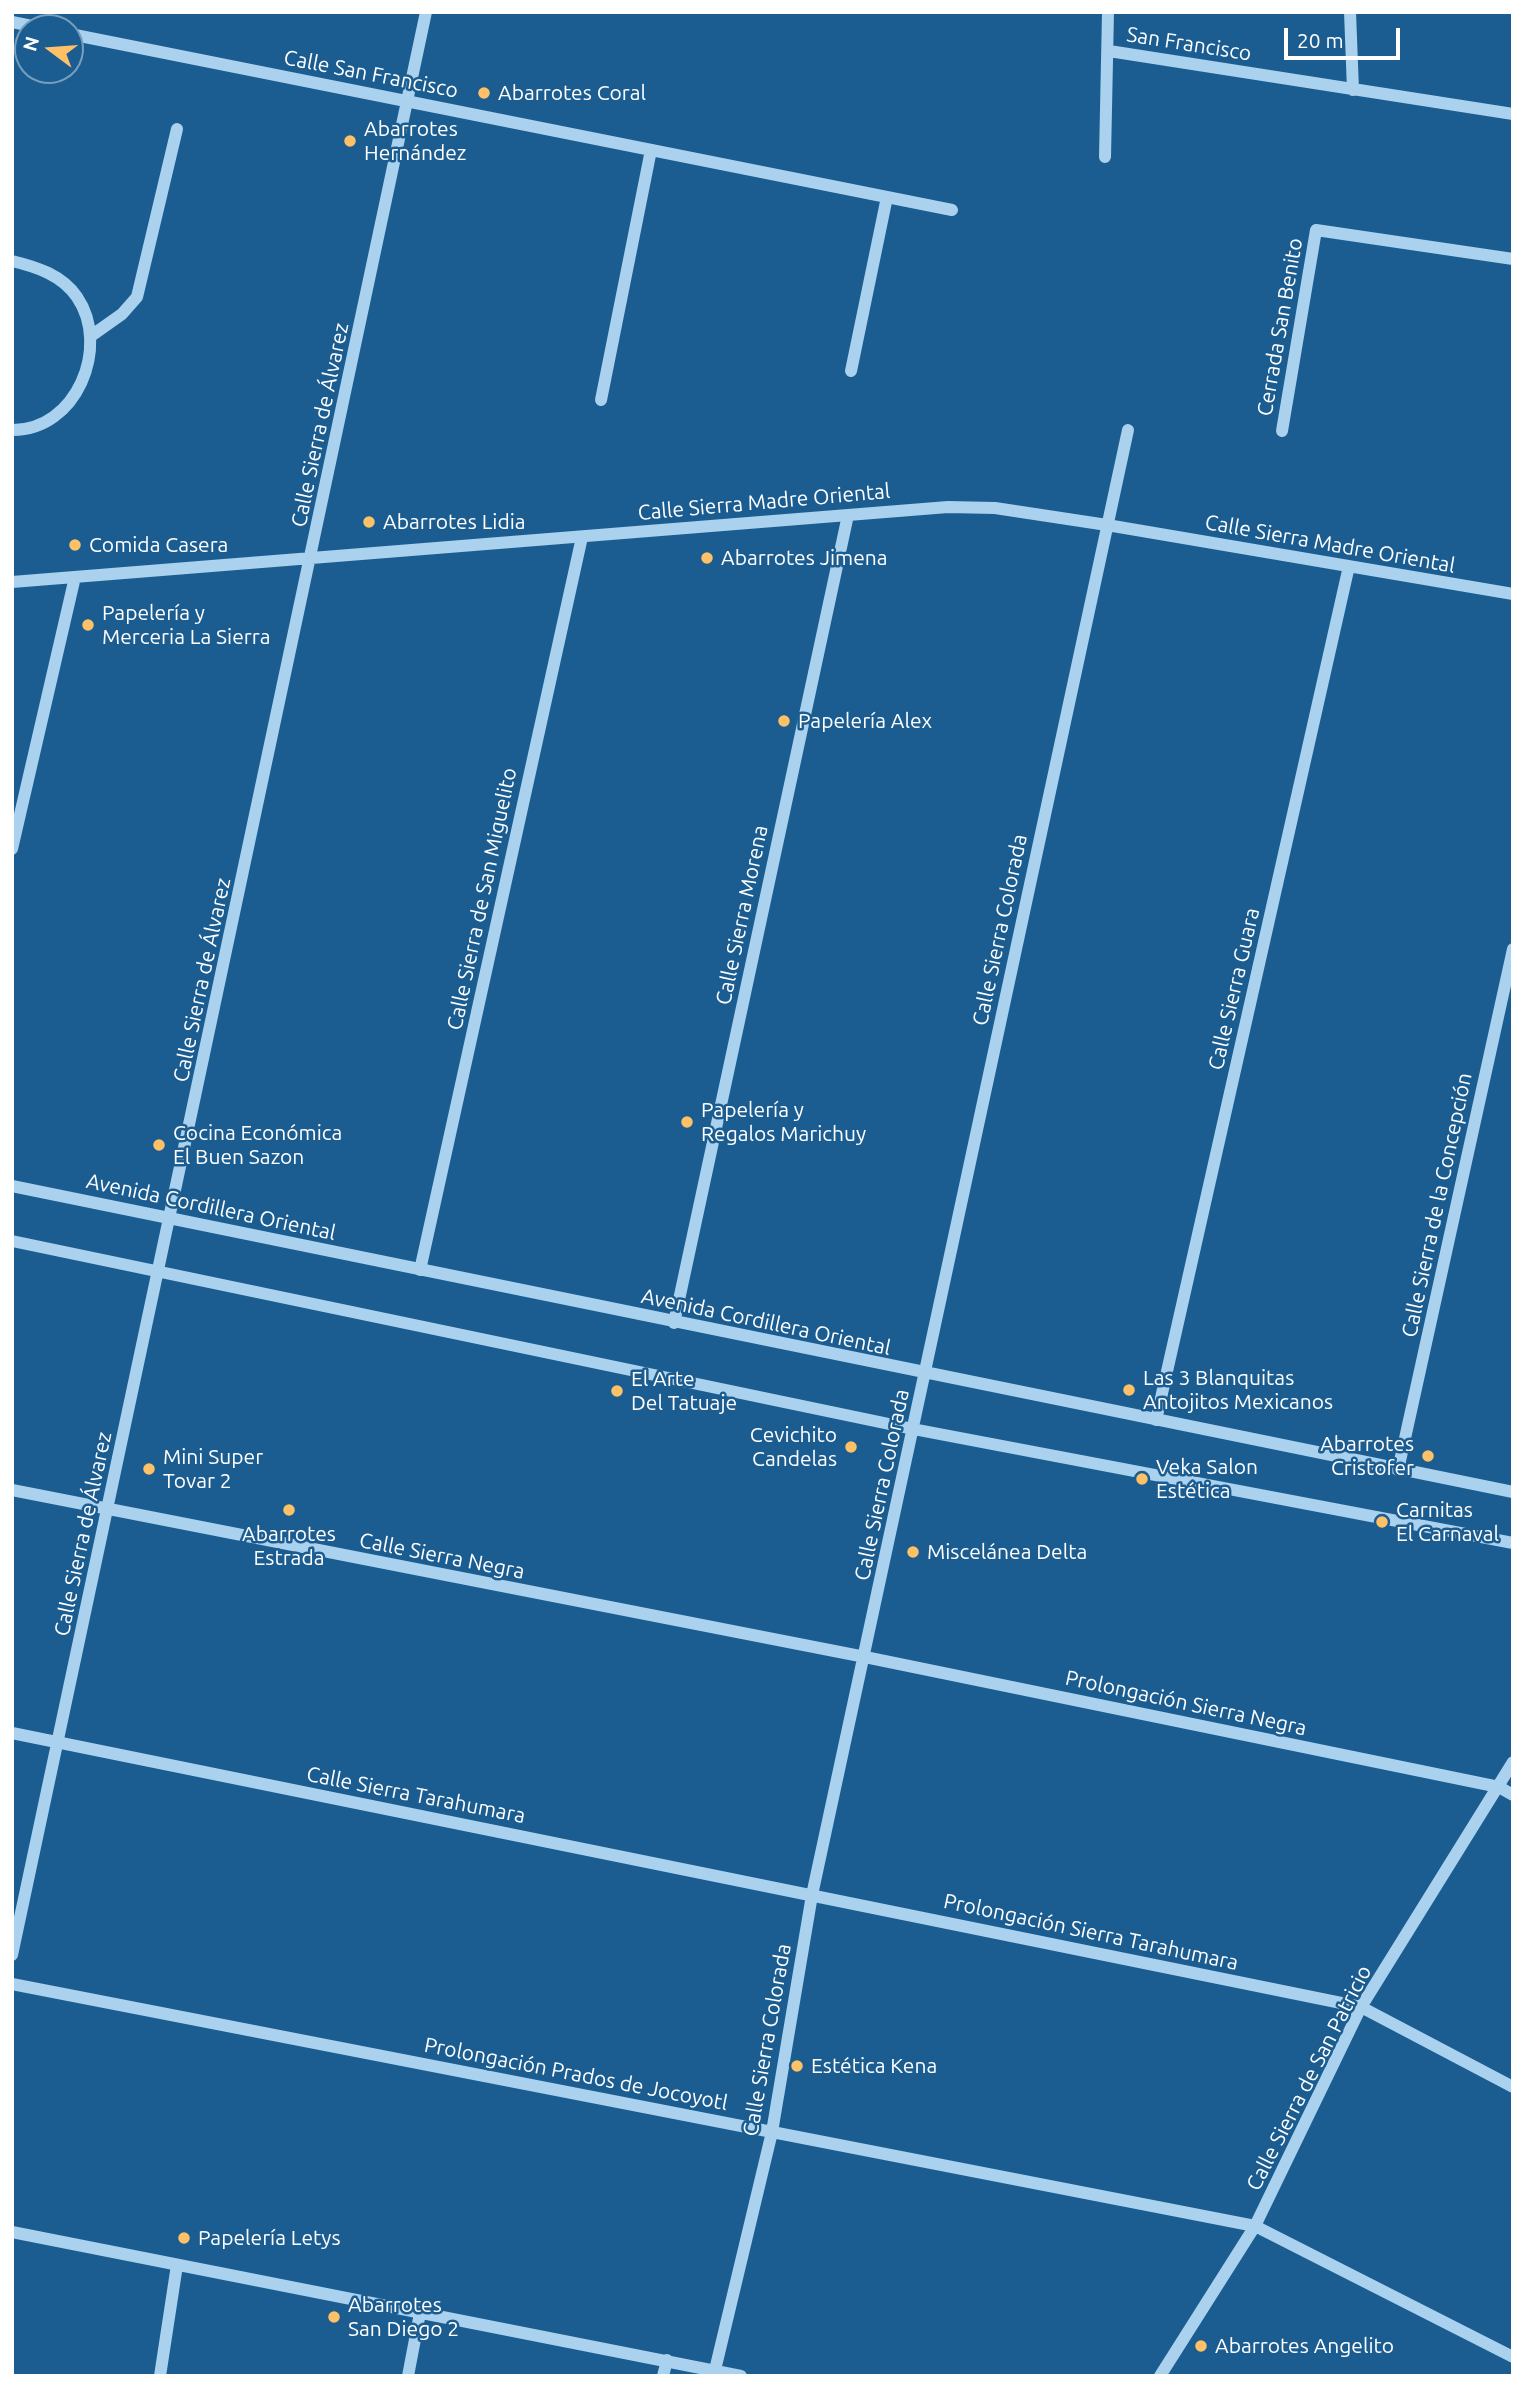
<!DOCTYPE html>
<meta charset="utf-8">
<style>
body{margin:0}
#map{position:relative;width:1525px;height:2388px;overflow:hidden;background:#1b5d91;font-family:Ubuntu,sans-serif}
canvas{display:block}
.frame{position:absolute;inset:0;border:14px solid #fff;pointer-events:none}
.north{position:absolute;left:14px;top:14px;width:70px;height:70px;box-sizing:border-box;background:#1b5d91;border:2px solid #769ebd;border-radius:50%;rotate:286deg;font-size:19px;font-weight:700;line-height:28px;text-align:center;color:#fff}
.north::after{content:'';display:block;margin:auto;width:24px;height:32px;background:#ffc168;clip-path:polygon(50% 0,100% 100%,50% 72%,0 100%)}
.scale{position:absolute;left:1284px;top:28px;width:116px;height:32px;box-sizing:border-box;border:4px solid #fff;border-top:0;padding-left:9px;font-size:21px;line-height:24px;white-space:nowrap;color:#fff;-webkit-text-stroke:5px #1b5d91;paint-order:stroke}
</style>
<div id="map">
<canvas width="1525" height="2388"></canvas>
<div class="frame"></div>
<div class="north">N</div>
<div class="scale">20 m</div>
</div>
<script>
const ctx = document.querySelector('canvas').getContext('2d');
ctx.lineJoin = 'round';
function strokePath(path, color, width, dash) {
  ctx.strokeStyle = color;
  ctx.lineWidth = width;
  ctx.lineCap = dash ? 'butt' : 'round';
  ctx.setLineDash(dash || []);
  ctx.stroke(path);
}
function drawText(font, color, halo, rows, align = 'center') {
  ctx.font = font + ' Ubuntu,sans-serif';
  ctx.lineWidth = 5;
  ctx.setLineDash([]);
  ctx.textBaseline = 'middle';
  ctx.strokeStyle = halo;
  ctx.fillStyle = color;
  for (const [text, x, y, turn = 0] of rows) {
    ctx.save();
    ctx.translate(x, y);
    ctx.rotate((+turn || 0) * Math.PI / 180);
    ctx.textAlign = isNaN(turn) ? turn : align;
    if (halo) ctx.strokeText(text, 0, 0);
    ctx.fillText(text, 0, 0);
    ctx.restore();
  }
}
const minor = new Path2D(`
 M 1350,12 L 1353,90
 M 12,22 L 42,28
 M 70,34 L 952,210
 M 1109,51 L 1513,114
 M 1105,157 L 1108,12
 M 12,261 C 37,267 62,275 77,297 C 111,347 76,431 12,430
 M 91,336 L 122,314 L 137,297 L 177,129
 M 851,371 L 887,197
 M 601,400 L 651,150
 M 1282,431 L 1316,230 L 1513,259
 M 12,582 L 948,507 L 995,508 L 1107,525 L 1513,594
 M 12,849 L 75,577
 M 12,1186 L 1513,1492
 M 12,1241 L 913,1429 L 1513,1543
 M 420,1270 L 582,537
 M 674,1323 L 848,515
 M 1156,1420 L 1349,566
 M 1398,1470 L 1513,949
 M 12,1490 L 865,1657 L 1499,1787 L 1513,1795
 M 12,1733 L 1361,2007 L 1513,2087
 M 12,1955 L 426,12
 M 12,1984 L 1255,2226 L 1513,2357
 M 12,2232 L 741,2376
 M 715,2370 L 772,2132 L 812,1895 L 1128,430
 M 160,2376 L 177,2265
 M 408,2376 L 420,2313
 M 663,2376 L 667,2360
 M 1160,2376 L 1255,2226 L 1361,2007 L 1513,1762`);
const markers = [
 [484,93,7,"#ffc168"],
 [350,141,7,"#ffc168"],
 [369,522,7,"#ffc168"],
 [75,545,7,"#ffc168"],
 [707,558,7,"#ffc168"],
 [88,625,7,"#ffc168"],
 [784,721,7,"#ffc168"],
 [687,1122,7,"#ffc168"],
 [159,1145,7,"#ffc168"],
 [1129,1390,7,"#ffc168"],
 [617,1391,7,"#ffc168"],
 [851,1447,7,"#ffc168"],
 [1428,1456,7,"#ffc168"],
 [149,1469,7,"#ffc168"],
 [1142,1479,7,"#ffc168"],
 [289,1510,7,"#ffc168"],
 [1382,1522,7,"#ffc168"],
 [913,1552,7,"#ffc168"],
 [797,2066,7,"#ffc168"],
 [184,2238,7,"#ffc168"],
 [334,2317,7,"#ffc168"],
 [1201,2346,7,"#ffc168"]
];
const streetNames = [
 ["San Francisco",1189,44,9],
 ["Calle San Francisco",371,74,11],
 ["Cerrada San Benito",1280,327,-80],
 ["Calle Sierra de Álvarez",320,425,-78],
 ["Calle Sierra Madre Oriental",764,502,-5],
 ["Calle Sierra Madre Oriental",1330,544,10],
 ["Calle Sierra de San Miguelito",482,899,-78],
 ["Calle Sierra Morena",742,915,-78],
 ["Calle Sierra Colorada",1000,930,-78],
 ["Calle Sierra de Álvarez",202,980,-78],
 ["Calle Sierra Guara",1234,989,-77],
 ["Calle Sierra de la Concepción",1437,1205,-78],
 ["Avenida Cordillera Oriental",211,1207,12],
 ["Avenida Cordillera Oriental",766,1322,12],
 ["Calle Sierra Colorada",882,1485,-78],
 ["Calle Sierra de Álvarez",83,1534,-78],
 ["Calle Sierra Negra",442,1556,11],
 ["Prolongación Sierra Negra",1186,1703,12],
 ["Calle Sierra Tarahumara",416,1795,11],
 ["Prolongación Sierra Tarahumara",1091,1932,12],
 ["Calle Sierra Colorada",767,2040,-80],
 ["Prolongación Prados de Jocoyotl",576,2074,11],
 ["Calle Sierra de San Patricio",1309,2078,-63]
];
const poiNames = [
 ["Abarrotes Coral",498,93],
 ["Abarrotes",364,129],
 ["Hernández",364,153],
 ["Abarrotes Lidia",383,522],
 ["Comida Casera",89,545],
 ["Abarrotes Jimena",721,558],
 ["Papelería y",102,613],
 ["Merceria La Sierra",102,637],
 ["Papelería Alex",798,721],
 ["Papelería y",701,1110],
 ["Regalos Marichuy",701,1134],
 ["Cocina Económica",173,1133],
 ["El Buen Sazon",173,1157],
 ["Las 3 Blanquitas",1143,1378],
 ["Antojitos Mexicanos",1143,1402],
 ["El Arte",631,1379],
 ["Del Tatuaje",631,1403],
 ["Cevichito",837,1435,"right"],
 ["Candelas",837,1459,"right"],
 ["Abarrotes",1414,1444,"right"],
 ["Cristofer",1414,1468,"right"],
 ["Mini Super",163,1457],
 ["Tovar 2",163,1481],
 ["Veka Salon",1156,1467],
 ["Estética",1156,1491],
 ["Carnitas",1396,1510],
 ["El Carnaval",1396,1534],
 ["Abarrotes",289,1534,"center"],
 ["Estrada",289,1558,"center"],
 ["Miscelánea Delta",927,1552],
 ["Estética Kena",811,2066],
 ["Papelería Letys",198,2238],
 ["Abarrotes",348,2305],
 ["San Diego 2",348,2329],
 ["Abarrotes Angelito",1215,2346]
];
strokePath(minor, '#aad1ee', 12);
for (const [x, y, r, color] of markers) {
  const dot = new Path2D();
  dot.arc(x, y, r, 0, 2 * Math.PI);
  ctx.fillStyle = color;
  ctx.fill(dot);
  strokePath(dot, '#1b5d91', 2.5);
}
drawText('21px', '#fff', '#1b5d91', streetNames);
drawText('21px', '#fff', '#1b5d91', poiNames, 'left');
</script>
